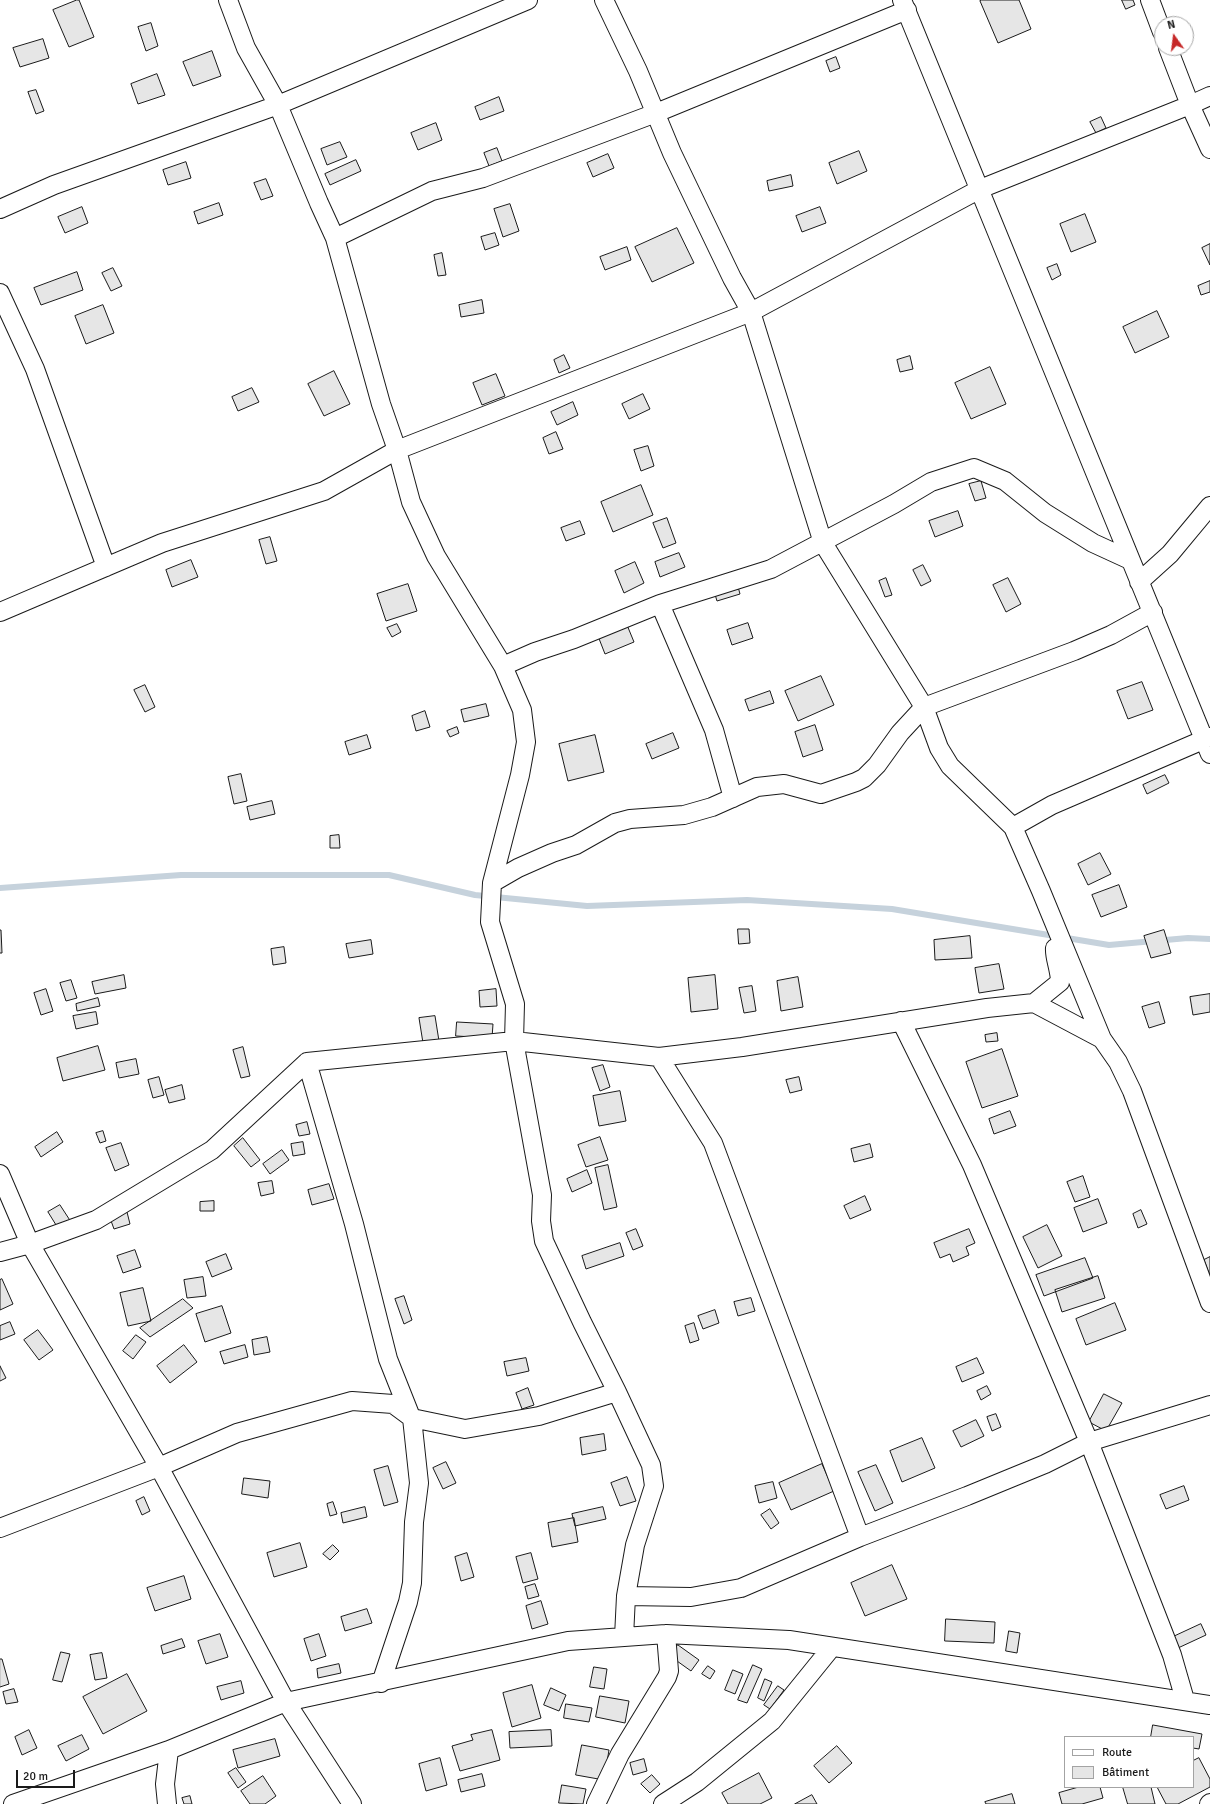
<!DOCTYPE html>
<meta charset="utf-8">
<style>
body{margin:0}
#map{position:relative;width:1210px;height:1804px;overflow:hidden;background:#fff;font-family:Signika,sans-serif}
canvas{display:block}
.legend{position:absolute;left:1064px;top:1736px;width:130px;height:52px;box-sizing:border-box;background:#fff;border:1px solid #a3a3a3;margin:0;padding:5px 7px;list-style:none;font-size:12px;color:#1a1a1a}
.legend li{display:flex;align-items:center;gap:8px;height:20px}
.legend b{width:20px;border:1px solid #a3a3a3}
.north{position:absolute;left:1154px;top:16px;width:40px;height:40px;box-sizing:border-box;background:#fff;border:1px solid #a3a3a3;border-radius:50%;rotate:346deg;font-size:11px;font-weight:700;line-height:16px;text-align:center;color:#1a1a1a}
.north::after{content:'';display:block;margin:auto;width:14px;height:18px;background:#c62828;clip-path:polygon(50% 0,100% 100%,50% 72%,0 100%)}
.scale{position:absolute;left:16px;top:1770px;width:59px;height:18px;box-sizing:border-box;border:2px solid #1a1a1a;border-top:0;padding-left:5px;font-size:12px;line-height:14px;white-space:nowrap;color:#1a1a1a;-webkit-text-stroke:3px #fff;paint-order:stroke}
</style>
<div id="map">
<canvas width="1210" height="1804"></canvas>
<ul class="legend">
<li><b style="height:5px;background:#fff"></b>Route</li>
<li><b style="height:11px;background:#e6e6e6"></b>Bâtiment</li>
</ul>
<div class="north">N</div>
<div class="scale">20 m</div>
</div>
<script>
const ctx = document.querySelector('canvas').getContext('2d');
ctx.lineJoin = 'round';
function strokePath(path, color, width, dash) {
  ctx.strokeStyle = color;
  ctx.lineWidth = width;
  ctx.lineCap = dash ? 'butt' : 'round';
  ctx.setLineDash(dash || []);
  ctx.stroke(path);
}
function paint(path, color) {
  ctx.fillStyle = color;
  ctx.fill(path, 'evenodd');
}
const stream = new Path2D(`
 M 0,888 L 181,875 L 389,875 L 475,895 L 587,906 L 747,900 L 892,909 L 1109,945 L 1188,938 L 1210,939`);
const building = new Path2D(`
 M 77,0 L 79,0 L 94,37 L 69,47 L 53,10 Z
 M 982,0 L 1019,0 L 1031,29 L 998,43 L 980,1 Z
 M 1122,0 L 1133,0 L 1135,5 L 1126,9 Z
 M 151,23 L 158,46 L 146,51 L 138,27 Z
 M 43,39 L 49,58 L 20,67 L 13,48 Z
 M 212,51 L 221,76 L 193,86 L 183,62 Z
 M 836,57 L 840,68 L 830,72 L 826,61 Z
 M 157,74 L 165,95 L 138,104 L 131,84 Z
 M 36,90 L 44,111 L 36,114 L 28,92 Z
 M 499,97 L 504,111 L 480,120 L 475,107 Z
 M 1101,117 L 1106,128 L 1096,133 L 1090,122 Z
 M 436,123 L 442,140 L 418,150 L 411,133 Z
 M 340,142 L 347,157 L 327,165 L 321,149 Z
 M 497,148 L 502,161 L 489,166 L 484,153 Z
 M 859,151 L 867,171 L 837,184 L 829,163 Z
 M 608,154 L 614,168 L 593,177 L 587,163 Z
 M 356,160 L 361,171 L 330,185 L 325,174 Z
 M 186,162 L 191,178 L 168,185 L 163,170 Z
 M 791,175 L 793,186 L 769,191 L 767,181 Z
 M 266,179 L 273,196 L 261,200 L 254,183 Z
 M 219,203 L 223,215 L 198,224 L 194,212 Z
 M 510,204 L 519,231 L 503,237 L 494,209 Z
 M 82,207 L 88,223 L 65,233 L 58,217 Z
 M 820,207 L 826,223 L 802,232 L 796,216 Z
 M 1085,214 L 1096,242 L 1071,252 L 1060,224 Z
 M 677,228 L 694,263 L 652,282 L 635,247 Z
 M 495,233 L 499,245 L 485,250 L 481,237 Z
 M 1210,244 L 1210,265 L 1202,248 Z
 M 627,247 L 631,260 L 605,270 L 600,257 Z
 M 442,253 L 446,275 L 438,276 L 434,255 Z
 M 1057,264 L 1061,275 L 1052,280 L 1047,268 Z
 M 113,268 L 122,286 L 111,291 L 102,273 Z
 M 77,272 L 83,290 L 41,305 L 34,288 Z
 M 1210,281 L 1210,292 L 1201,295 L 1198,286 Z
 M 482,300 L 484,313 L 461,317 L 459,305 Z
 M 103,305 L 114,333 L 86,344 L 75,316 Z
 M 1157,311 L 1169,337 L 1135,353 L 1123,327 Z
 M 564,355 L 570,368 L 559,373 L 554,360 Z
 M 910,356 L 913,369 L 900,372 L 897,360 Z
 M 990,367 L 1006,404 L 971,419 L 955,383 Z
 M 334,371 L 350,404 L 324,416 L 308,384 Z
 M 496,374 L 505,396 L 482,405 L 473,383 Z
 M 252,388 L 259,402 L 238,411 L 232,397 Z
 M 643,394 L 650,409 L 629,419 L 622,404 Z
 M 573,402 L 578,415 L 557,425 L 551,412 Z
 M 556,432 L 563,449 L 549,454 L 543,438 Z
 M 648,446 L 654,466 L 641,471 L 634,450 Z
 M 981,481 L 986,498 L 975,501 L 969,484 Z
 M 641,485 L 653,515 L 613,532 L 601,502 Z
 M 958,511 L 963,526 L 935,537 L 929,521 Z
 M 667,518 L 676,543 L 663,548 L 653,523 Z
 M 580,521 L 585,534 L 566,541 L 561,528 Z
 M 270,537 L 277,561 L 266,564 L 259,540 Z
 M 679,553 L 685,567 L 660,577 L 655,562 Z
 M 191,560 L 198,577 L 172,587 L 166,570 Z
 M 635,562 L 644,583 L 624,593 L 615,571 Z
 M 923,565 L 931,581 L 921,586 L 913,570 Z
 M 886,578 L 892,595 L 885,597 L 879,581 Z
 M 1008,578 L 1021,604 L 1006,612 L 993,585 Z
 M 737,583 L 740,594 L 717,601 L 714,591 Z
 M 408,584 L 417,611 L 386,621 L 377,594 Z
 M 748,623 L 753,638 L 732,645 L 727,630 Z
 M 397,624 L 401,632 L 392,637 L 387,628 Z
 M 627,625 L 634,642 L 605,654 L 598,636 Z
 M 821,676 L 834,705 L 798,721 L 785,691 Z
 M 1142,682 L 1153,710 L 1128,719 L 1117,691 Z
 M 145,685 L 155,707 L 145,712 L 134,690 Z
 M 770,691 L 774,703 L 749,711 L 745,700 Z
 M 486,704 L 489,716 L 464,722 L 461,710 Z
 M 425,711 L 430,727 L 416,731 L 412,716 Z
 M 815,725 L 823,750 L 803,757 L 795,732 Z
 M 457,727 L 459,733 L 450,737 L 447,731 Z
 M 673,733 L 679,748 L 652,759 L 646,744 Z
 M 367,735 L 371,748 L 349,755 L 345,742 Z
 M 595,735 L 604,772 L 568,781 L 559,744 Z
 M 241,774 L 247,801 L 234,804 L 228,777 Z
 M 1165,775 L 1169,783 L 1147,794 L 1143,785 Z
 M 272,801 L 275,814 L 250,820 L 247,807 Z
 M 339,835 L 340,848 L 330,848 L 330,836 Z
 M 1100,853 L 1111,874 L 1088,885 L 1078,864 Z
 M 1119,885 L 1127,907 L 1101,917 L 1092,895 Z
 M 738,929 L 749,929 L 750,943 L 739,944 Z
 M 0,930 L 1,930 L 2,953 L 0,953 Z
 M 1164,930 L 1171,953 L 1151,958 L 1144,936 Z
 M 970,936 L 972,958 L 935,960 L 934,940 Z
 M 371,940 L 373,954 L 349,958 L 346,944 Z
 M 284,947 L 286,963 L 273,965 L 271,949 Z
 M 999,964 L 1004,989 L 979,993 L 975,968 Z
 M 124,975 L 126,988 L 95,994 L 92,982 Z
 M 715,975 L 718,1009 L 691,1012 L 688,978 Z
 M 798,977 L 803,1007 L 781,1011 L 777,981 Z
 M 71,980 L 77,998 L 66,1001 L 60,983 Z
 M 752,986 L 756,1011 L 744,1013 L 739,988 Z
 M 46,989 L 53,1011 L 41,1015 L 34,993 Z
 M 496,989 L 497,1006 L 480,1007 L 479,991 Z
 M 1210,994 L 1210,1012 L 1193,1015 L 1190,997 Z
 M 98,998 L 100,1006 L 77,1011 L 76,1004 Z
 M 1159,1002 L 1165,1023 L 1149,1028 L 1142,1007 Z
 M 96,1012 L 98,1024 L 76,1029 L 73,1016 Z
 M 435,1016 L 439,1041 L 423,1043 L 419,1018 Z
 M 457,1022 L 493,1024 L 492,1038 L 456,1036 Z
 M 997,1033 L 998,1041 L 986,1042 L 985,1035 Z
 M 98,1046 L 105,1070 L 63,1081 L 57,1058 Z
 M 243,1047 L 250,1076 L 241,1078 L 233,1050 Z
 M 1002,1049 L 1018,1096 L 982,1108 L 966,1062 Z
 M 136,1059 L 139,1074 L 119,1078 L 116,1063 Z
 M 603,1065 L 610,1087 L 600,1091 L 592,1068 Z
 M 159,1077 L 164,1095 L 153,1098 L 148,1080 Z
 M 799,1077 L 802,1090 L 790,1093 L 786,1080 Z
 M 182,1085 L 185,1099 L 169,1103 L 165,1090 Z
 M 620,1091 L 626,1121 L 599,1126 L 593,1096 Z
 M 1010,1111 L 1016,1126 L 994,1134 L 989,1119 Z
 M 307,1122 L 310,1134 L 299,1136 L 296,1125 Z
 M 103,1131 L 106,1141 L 100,1143 L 96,1133 Z
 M 57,1132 L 63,1142 L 41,1157 L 35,1147 Z
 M 600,1137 L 608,1160 L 586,1167 L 578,1145 Z
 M 243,1138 L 260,1160 L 251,1167 L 234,1146 Z
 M 303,1142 L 305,1154 L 293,1156 L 291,1144 Z
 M 121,1143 L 129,1165 L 115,1171 L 106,1148 Z
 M 870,1144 L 873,1157 L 854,1162 L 851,1149 Z
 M 282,1150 L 289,1160 L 270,1174 L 263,1164 Z
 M 608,1165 L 617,1207 L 604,1210 L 595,1168 Z
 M 587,1170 L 592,1183 L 572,1192 L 567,1179 Z
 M 1083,1176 L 1090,1197 L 1075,1202 L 1067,1182 Z
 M 272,1181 L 274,1193 L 261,1196 L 258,1183 Z
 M 329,1184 L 334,1199 L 312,1205 L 308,1190 Z
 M 865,1196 L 871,1210 L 850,1219 L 844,1206 Z
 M 1098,1199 L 1107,1223 L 1083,1232 L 1074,1208 Z
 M 214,1201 L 214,1211 L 200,1211 L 200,1202 Z
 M 60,1205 L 73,1225 L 61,1233 L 48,1212 Z
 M 1141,1210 L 1147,1224 L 1138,1228 L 1133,1214 Z
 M 127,1212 L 130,1224 L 114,1229 L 110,1218 Z
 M 1047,1225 L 1062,1256 L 1038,1268 L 1023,1237 Z
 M 636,1229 L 643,1246 L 633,1250 L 626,1233 Z
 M 969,1229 L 975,1243 L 966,1247 L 969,1255 L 953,1262 L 950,1254 L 940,1258 L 934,1243 Z
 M 620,1243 L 624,1256 L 586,1269 L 582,1256 Z
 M 135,1250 L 141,1267 L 123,1273 L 117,1256 Z
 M 226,1254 L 232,1269 L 212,1277 L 206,1262 Z
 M 1210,1257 L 1210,1276 L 1204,1260 Z
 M 1085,1258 L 1093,1278 L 1044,1296 L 1036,1275 Z
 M 1098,1276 L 1105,1298 L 1062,1312 L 1055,1290 Z
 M 203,1277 L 206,1296 L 187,1298 L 184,1280 Z
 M 2,1279 L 13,1304 L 0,1310 L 0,1280 Z
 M 143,1288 L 151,1321 L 128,1326 L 120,1293 Z
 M 404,1296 L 412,1320 L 404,1324 L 395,1299 Z
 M 751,1298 L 755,1311 L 738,1316 L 734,1302 Z
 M 183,1299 L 193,1308 L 150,1337 L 140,1328 Z
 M 1115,1303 L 1126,1330 L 1086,1345 L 1076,1319 Z
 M 222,1306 L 231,1333 L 205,1342 L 196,1314 Z
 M 715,1310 L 719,1323 L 703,1329 L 698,1316 Z
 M 10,1322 L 15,1334 L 0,1340 L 0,1326 Z
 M 694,1323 L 699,1340 L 690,1343 L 685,1326 Z
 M 38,1330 L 53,1350 L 39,1360 L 24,1340 Z
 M 136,1335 L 146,1342 L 133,1359 L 123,1351 Z
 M 267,1337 L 270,1352 L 254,1355 L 252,1340 Z
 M 184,1345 L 197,1362 L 170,1383 L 157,1366 Z
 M 245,1345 L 248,1357 L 224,1364 L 220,1352 Z
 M 526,1358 L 529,1371 L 507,1376 L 504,1362 Z
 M 977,1358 L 984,1373 L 962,1382 L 956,1367 Z
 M 0,1366 L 6,1378 L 0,1381 Z
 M 987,1386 L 991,1394 L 981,1400 L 977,1391 Z
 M 528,1388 L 534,1405 L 522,1409 L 516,1393 Z
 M 1104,1394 L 1122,1403 L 1106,1431 L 1089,1422 Z
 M 996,1414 L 1001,1427 L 992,1431 L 987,1417 Z
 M 976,1420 L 984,1436 L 961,1447 L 953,1431 Z
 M 604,1434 L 606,1450 L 582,1455 L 580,1438 Z
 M 922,1438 L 935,1468 L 902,1482 L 890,1451 Z
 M 446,1462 L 456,1483 L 443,1489 L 433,1468 Z
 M 822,1464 L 834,1491 L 791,1510 L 779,1483 Z
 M 876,1465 L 893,1503 L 875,1511 L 858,1472 Z
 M 388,1466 L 398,1502 L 384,1506 L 374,1470 Z
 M 627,1477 L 636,1501 L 620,1506 L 611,1483 Z
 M 244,1478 L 270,1481 L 268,1498 L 242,1494 Z
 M 773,1482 L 777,1498 L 759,1503 L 755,1486 Z
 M 1184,1486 L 1189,1500 L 1166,1509 L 1160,1495 Z
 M 144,1497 L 150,1511 L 142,1515 L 136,1501 Z
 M 333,1502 L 337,1514 L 330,1516 L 327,1504 Z
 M 365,1507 L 367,1517 L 343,1523 L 341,1513 Z
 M 603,1507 L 606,1519 L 575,1526 L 572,1514 Z
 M 770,1509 L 779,1523 L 771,1529 L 761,1515 Z
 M 574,1518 L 578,1542 L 552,1547 L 548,1523 Z
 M 300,1543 L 307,1567 L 274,1577 L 267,1553 Z
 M 333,1545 L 339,1551 L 330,1560 L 323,1554 Z
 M 467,1553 L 474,1577 L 461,1581 L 455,1557 Z
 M 531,1553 L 538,1579 L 523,1583 L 516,1557 Z
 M 892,1565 L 907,1599 L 865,1616 L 851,1583 Z
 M 184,1576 L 191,1599 L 155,1611 L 147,1588 Z
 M 535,1584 L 539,1596 L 528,1599 L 525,1587 Z
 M 541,1601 L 548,1624 L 532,1629 L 526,1606 Z
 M 367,1609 L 372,1623 L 345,1631 L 341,1617 Z
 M 946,1619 L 995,1622 L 994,1643 L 945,1641 Z
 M 1201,1624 L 1206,1635 L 1178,1648 L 1173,1637 Z
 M 1009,1631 L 1020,1633 L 1017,1653 L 1006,1651 Z
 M 220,1634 L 228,1657 L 206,1664 L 198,1641 Z
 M 319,1634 L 326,1656 L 311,1661 L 304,1639 Z
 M 182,1639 L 185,1647 L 163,1654 L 161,1646 Z
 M 678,1645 L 699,1660 L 691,1671 L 670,1656 Z
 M 61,1652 L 70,1654 L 62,1682 L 53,1680 Z
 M 102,1653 L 107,1678 L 95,1680 L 90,1655 Z
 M 0,1659 L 2,1659 L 9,1684 L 0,1687 Z
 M 339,1664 L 341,1673 L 318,1678 L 317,1669 Z
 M 753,1665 L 762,1669 L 747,1703 L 738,1700 Z
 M 708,1666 L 715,1671 L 710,1679 L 702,1674 Z
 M 594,1667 L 607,1669 L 604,1689 L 590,1687 Z
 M 733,1670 L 743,1674 L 735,1694 L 725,1690 Z
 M 127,1674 L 147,1711 L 103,1734 L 83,1697 Z
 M 765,1679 L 772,1682 L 764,1701 L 758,1698 Z
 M 241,1681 L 244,1693 L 221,1700 L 217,1687 Z
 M 532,1685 L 541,1718 L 512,1727 L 503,1693 Z
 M 778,1686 L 784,1690 L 770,1709 L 764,1705 Z
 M 551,1688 L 566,1695 L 559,1711 L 544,1705 Z
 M 14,1689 L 18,1702 L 6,1704 L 3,1692 Z
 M 600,1696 L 629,1701 L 625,1723 L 596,1717 Z
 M 566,1704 L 592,1708 L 589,1722 L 564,1718 Z
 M 1153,1725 L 1202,1734 L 1199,1749 L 1193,1748 L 1193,1737 L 1151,1737 Z
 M 29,1730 L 37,1748 L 22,1755 L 15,1737 Z
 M 492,1730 L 500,1760 L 460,1771 L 452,1746 L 473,1740 L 471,1735 Z
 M 551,1730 L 552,1746 L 510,1748 L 509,1732 Z
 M 82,1735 L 89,1749 L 66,1761 L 58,1746 Z
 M 275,1739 L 280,1756 L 238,1768 L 233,1750 Z
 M 582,1745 L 609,1750 L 604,1780 L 576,1775 Z
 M 837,1746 L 852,1763 L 829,1783 L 814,1766 Z
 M 440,1758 L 447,1785 L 426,1791 L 419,1764 Z
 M 1199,1758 L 1210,1779 L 1210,1787 L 1178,1804 L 1166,1804 L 1157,1787 L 1193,1787 L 1193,1761 Z
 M 644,1759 L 647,1771 L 633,1775 L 630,1763 Z
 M 236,1768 L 246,1782 L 238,1788 L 228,1773 Z
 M 759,1773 L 772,1798 L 760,1804 L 728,1804 L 722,1793 Z
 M 482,1774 L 485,1786 L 461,1792 L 458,1780 Z
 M 652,1775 L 660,1784 L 650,1793 L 641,1784 Z
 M 263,1776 L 276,1796 L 265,1804 L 250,1804 L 241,1791 Z
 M 562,1785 L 586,1789 L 583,1804 L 559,1803 Z
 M 1079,1787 L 1100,1787 L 1103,1798 L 1082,1804 L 1062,1804 L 1059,1793 Z
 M 1123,1787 L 1151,1787 L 1155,1804 L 1128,1804 Z
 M 1012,1794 L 1015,1804 L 986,1804 L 985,1802 Z
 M 812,1795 L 817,1804 L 795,1804 Z
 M 190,1796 L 192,1804 L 184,1804 L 182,1798 Z`);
const street = new Path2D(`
 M 228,0 L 246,48 L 278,105 L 319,203 L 335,238 L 381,404 L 397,450 L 411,502 L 436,556 L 503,666 L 522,710 L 526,742 L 520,775 L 492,883 L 490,922 L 515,1004 L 514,1041 L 542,1195 L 541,1221 L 544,1241 L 582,1322 L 617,1392 L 651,1465 L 654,1486 L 635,1545 L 626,1596 L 624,1637
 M 604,0 L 638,71 L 672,153 L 732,278 L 751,312 L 823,543 L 924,707 L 939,748 L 950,766 L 1013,827 L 1041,891 L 1102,1039 L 1118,1062 L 1132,1091 L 1210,1303
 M 902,0 L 1210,754
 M 1150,0 L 1162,32
 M 1168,48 L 1190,105 L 1210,96
 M 0,209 L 54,185 L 278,105 L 528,0
 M 335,238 L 432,191 L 483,178 L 656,113 L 907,10
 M 0,293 L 35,369 L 106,567
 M 1139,582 L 1170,554 L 1210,506
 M 660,604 L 714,730 L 733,798
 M 0,612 L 162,543 L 324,491 L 397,450 L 751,312 L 980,189 L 1190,105 L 1210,149
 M 503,666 L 535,652 L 574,639 L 660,604 L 771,569 L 894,504 L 931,482 L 974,468 L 1005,481 L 1045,513 L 1093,543 L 1130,560
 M 1013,827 L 1052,805 L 1210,737
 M 492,883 L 518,868 L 552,853 L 576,845 L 615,823 L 630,819 L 684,815 L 712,807 L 757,787 L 784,784 L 821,794 L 856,782 L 864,778 L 877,765 L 900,733 L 924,707 L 1074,651 L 1111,635 L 1153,612
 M 1034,1003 L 1102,1039
 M 901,1021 L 972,1165 L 1089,1442 L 1172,1655 L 1185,1700
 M 659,1057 L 713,1143 L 860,1537
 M 307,1062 L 354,1224 L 388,1359 L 411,1417
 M 0,1174 L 30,1244 L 159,1467 L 286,1702 L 352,1804
 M 0,1252 L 30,1244 L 96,1220 L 212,1150 L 307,1062 L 514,1041 L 659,1057 L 742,1047 L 987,1008 L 1034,1003 L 1060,982 C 1060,970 1054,957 1055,948
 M 0,1528 L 159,1467 L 237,1433 L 352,1401 L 393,1404 L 412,1418
 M 626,1596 L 691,1597 L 741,1588 L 860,1537 L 967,1496 L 1045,1464 L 1089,1442 L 1210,1405
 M 381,1683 L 408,1602 L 412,1583 L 414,1522 L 419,1483 L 412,1418 L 465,1429 L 539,1416 L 617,1392
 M 13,1804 L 169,1750 L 286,1702 L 568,1641 L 666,1634 L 789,1640 L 1210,1705
 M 167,1804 L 165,1784 L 169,1750
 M 596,1804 L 620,1754 L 667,1677 L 669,1671 L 666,1634
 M 663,1804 L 697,1782 L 772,1721 L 832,1647
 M 1209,1804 L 1210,1803`);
strokePath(stream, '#c6d2dc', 6);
paint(building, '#e6e6e6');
strokePath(building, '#1a1a1a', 1);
strokePath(street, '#1a1a1a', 20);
strokePath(street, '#fff', 18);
</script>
